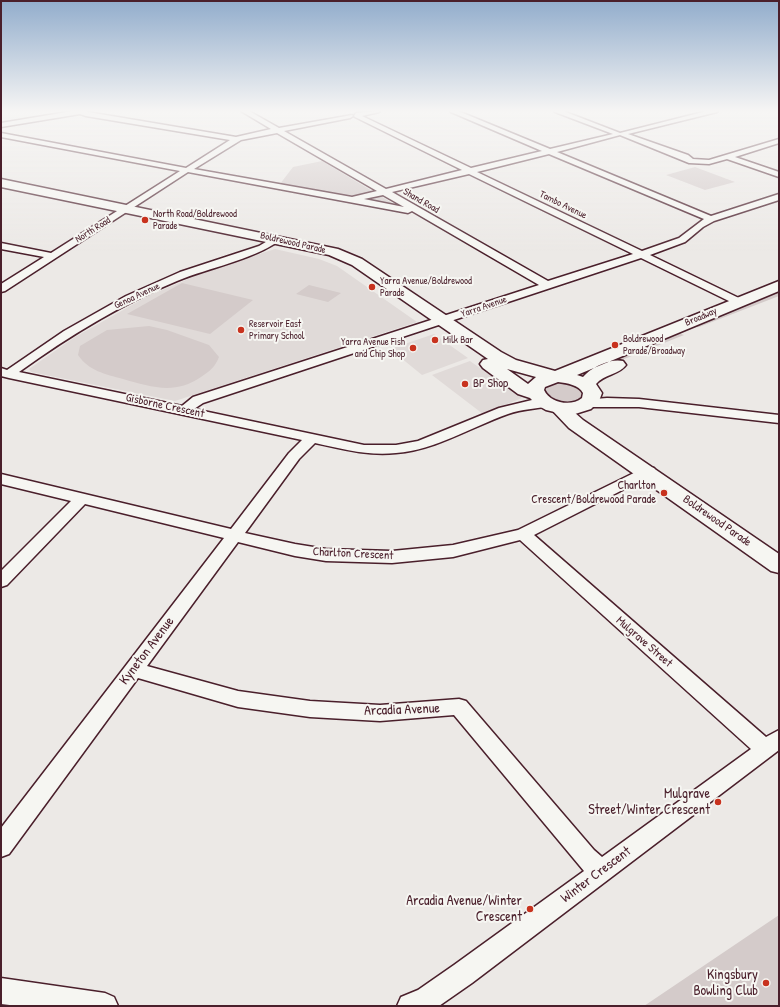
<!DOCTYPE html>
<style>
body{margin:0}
#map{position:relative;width:780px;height:1007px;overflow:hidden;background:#ece9e6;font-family:"Patrick Hand",sans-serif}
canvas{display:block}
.frame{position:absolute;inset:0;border:2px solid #4a1f2b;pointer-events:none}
</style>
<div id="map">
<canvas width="780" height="1007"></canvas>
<div class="frame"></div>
</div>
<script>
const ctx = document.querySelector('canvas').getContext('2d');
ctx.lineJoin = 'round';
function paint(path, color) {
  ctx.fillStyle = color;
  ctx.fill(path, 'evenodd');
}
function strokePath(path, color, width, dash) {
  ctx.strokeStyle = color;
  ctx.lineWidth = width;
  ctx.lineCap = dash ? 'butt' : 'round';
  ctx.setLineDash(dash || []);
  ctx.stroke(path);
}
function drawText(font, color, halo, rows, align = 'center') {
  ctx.font = font + ' "Patrick Hand",sans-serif';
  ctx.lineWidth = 4;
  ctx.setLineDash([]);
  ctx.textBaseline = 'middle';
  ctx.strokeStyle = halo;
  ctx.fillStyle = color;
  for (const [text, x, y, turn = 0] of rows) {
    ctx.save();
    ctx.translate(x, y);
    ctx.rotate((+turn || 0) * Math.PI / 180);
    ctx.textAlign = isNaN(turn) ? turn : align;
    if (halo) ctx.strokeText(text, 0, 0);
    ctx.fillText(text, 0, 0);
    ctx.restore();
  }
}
const built = new Path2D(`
 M 275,249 L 319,259 L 337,266 L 417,322 L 175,401 L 31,372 L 29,369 L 75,337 L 148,296 L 212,269 Z
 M 434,334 L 468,358 L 422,375 L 390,349 Z
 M 470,361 L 522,398 L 483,414 L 432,375 Z`);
const green = new Path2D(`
 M 322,161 L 394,204 L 280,184 L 293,167 Z
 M 695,167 L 735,182 L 705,190 L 666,175 Z
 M 182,283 L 253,300 L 210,334 L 127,314 Z
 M 309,285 L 341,293 L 328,302 L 296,294 Z
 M 779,291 L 779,296 L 699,327 L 685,328 Z
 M 149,326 L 167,330 L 209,345 L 219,357 C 215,367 210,371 201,377 C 175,395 151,387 123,379 C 105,374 89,371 78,355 L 80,346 L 107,330 Z
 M 676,332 L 684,335 L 582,376 L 573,374 Z
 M 563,381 L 584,390 L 584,397 C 570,406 556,404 544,392 L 547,385 Z
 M 779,915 L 779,1006 L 644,1006 Z`);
const minor = new Path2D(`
 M 73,111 L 87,111 L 88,112 L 236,137 L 271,129 L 241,111 L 249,111 L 279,128 L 352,115 L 353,116 L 350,118 L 284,131 L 386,189 L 462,170 L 355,117 L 354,116 L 356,113 L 380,111 L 379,112 L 362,116 L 471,168 L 542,151 L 451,112 L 450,111 L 458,111 L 550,149 L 613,134 L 555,112 L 554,111 L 563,111 L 620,133 L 707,111 L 718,111 L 717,112 L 628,134 L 688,155 L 693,159 L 709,160 L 779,139 L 779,143 L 735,157 L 779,172 L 779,177 L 727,159 L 709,164 L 689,163 L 620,135 L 557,152 L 711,216 L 779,194 L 779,200 L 714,221 L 703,227 L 685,242 L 650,255 L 743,300 L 744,302 L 743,304 L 735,304 L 641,258 L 203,403 L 194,409 L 364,445 L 396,445 L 418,441 L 499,408 L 532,400 L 550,400 L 551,403 L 550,406 C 536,409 522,409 508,414 C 471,427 436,450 396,453 C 368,456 342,449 315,443 L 299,459 L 245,533 L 295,544 L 326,549 L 392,551 L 453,545 L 518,530 L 644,468 L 649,467 L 654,468 L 656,471 L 654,474 L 534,535 L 766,737 L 779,730 L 779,750 L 472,983 L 439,1006 L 397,1006 L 401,997 L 418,990 L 454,965 L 584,871 L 454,715 L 380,721 L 310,717 L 238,707 L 138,678 L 9,854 L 1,857 L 1,828 L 224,538 L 85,504 L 7,585 L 1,587 L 1,571 L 71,501 L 1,484 L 1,474 L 231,529 L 289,453 L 302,440 L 9,378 L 1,376 L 1,368 L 7,370 L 64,331 L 126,296 L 180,272 L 259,246 L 276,236 L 279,237 L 281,239 L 279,241 C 249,261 211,267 177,281 C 121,304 69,336 19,372 L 182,406 L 193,397 L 539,285 L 412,211 L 408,213 L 188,172 L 5,291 L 1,292 L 1,284 L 44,257 L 1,249 L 1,243 L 51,253 L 180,171 L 1,137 L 1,133 L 186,168 L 230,140 L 86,116 L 80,114 L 1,127 L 1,123 ZM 277,133 L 377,191 L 352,197 L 194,169 L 241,140 ZM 549,154 L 704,219 L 679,238 L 642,251 L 477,172 ZM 469,174 L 633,254 L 548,281 L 392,192 ZM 383,195 L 404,207 L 364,199 ZM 520,540 L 751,749 L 602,857 L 594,850 L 466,701 L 459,699 L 380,705 L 310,701 L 238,691 L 147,666 L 238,542 L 295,556 L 326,561 L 392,563 L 453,557 Z
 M 607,398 L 639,399 L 779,415 L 779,423 L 639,407 L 588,407 L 583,406 L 582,403 L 583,400 Z
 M 1,978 L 105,993 L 114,997 L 118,1006 L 18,1006 L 1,1004 Z`);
const secondary = new Path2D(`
 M 559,403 L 565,404 L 583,420 L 779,554 L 779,573 L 771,571 L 569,428 L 550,408 L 553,404 Z`);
const primary = new Path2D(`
 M 1,179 L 338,249 L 362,259 L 501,352 L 516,360 L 555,371 L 779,281 L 779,291 L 577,375 L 583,377 C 591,367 611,358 623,361 L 626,365 C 619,375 604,374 596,384 L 602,393 L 599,401 L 591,409 L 575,414 L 563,414 L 546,410 L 537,405 L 530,398 L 518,394 L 483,368 L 480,364 L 483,360 L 488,359 L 352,265 L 329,255 L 1,187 ZM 507,369 L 536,377 L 528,384 ZM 558,382 C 567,383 579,385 583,393 L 582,398 C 571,407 550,403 544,390 L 545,387 Z`);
const markers = [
 [145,220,4,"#c8321e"],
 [372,287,4,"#c8321e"],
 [241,330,4,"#c8321e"],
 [435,340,4,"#c8321e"],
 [615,345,4,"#c8321e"],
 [413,348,4,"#c8321e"],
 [465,384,4,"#c8321e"],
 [664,493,4,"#c8321e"],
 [718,802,4,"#c8321e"],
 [530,909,4,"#c8321e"],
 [766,983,4,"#c8321e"]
];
const farStreetnames = [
 ["Shand Road",421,201,30],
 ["Tambo Avenue",563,205,26],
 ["North Road",93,230,-32],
 ["Boldrewood Parade",293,243,13],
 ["Genoa Avenue",137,296,-25],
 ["Yarra Avenue",484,307,-19],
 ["Broadway",701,317,-23]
];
const farPoinames = [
 ["North Road/Boldrewood",153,214],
 ["Parade",153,226],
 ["Yarra Avenue/Boldrewood",380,281],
 ["Parade",380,293],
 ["Reservoir East",249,324],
 ["Primary School",249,336],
 ["Boldrewood",623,339],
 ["Parade/Broadway",623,351],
 ["Milk Bar",443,340],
 ["Yarra Avenue Fish",405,342,"right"],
 ["and Chip Shop",405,354,"right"]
];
const poiNames = [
 ["BP Shop",473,384],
 ["Charlton",656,486,"right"],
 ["Crescent/Boldrewood Parade",656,500,"right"]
];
const streetNames = [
 ["Gisborne Crescent",165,406,12],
 ["Boldrewood Parade",717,521,35],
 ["Charlton Crescent",353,554,3],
 ["Mulgrave Street",644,642,41]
];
const nearStreetnames = [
 ["Kyneton Avenue",147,651,-53],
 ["Arcadia Avenue",402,710,-2],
 ["Winter Crescent",596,875,-37]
];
const nearPoinames = [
 ["Mulgrave",710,794],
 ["Street/Winter Crescent",710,810],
 ["Arcadia Avenue/Winter",522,901],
 ["Crescent",522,917],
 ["Kingsbury",758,975],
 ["Bowling Club",758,991]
];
paint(built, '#e0dad8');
paint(green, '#d4cbca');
strokePath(minor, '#4a1f2b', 3);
strokePath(secondary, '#4a1f2b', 3);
strokePath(primary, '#4a1f2b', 3);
paint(minor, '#f6f6f2');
paint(secondary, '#f6f6f2');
paint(primary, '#f6f6f2');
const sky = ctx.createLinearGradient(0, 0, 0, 252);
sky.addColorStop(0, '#92adcc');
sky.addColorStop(0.44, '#f6f5f4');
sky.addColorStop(1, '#f6f5f400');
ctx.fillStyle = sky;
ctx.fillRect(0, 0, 780, 252);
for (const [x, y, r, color] of markers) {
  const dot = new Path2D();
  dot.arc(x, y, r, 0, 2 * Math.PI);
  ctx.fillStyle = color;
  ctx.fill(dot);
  strokePath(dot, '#f6f6f2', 1.5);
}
drawText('10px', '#4a1f2b', '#f6f6f2', farStreetnames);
drawText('10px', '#4a1f2b', '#f6f6f2', farPoinames, 'left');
drawText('12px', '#4a1f2b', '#f6f6f2', poiNames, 'left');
drawText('12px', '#4a1f2b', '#f6f6f2', streetNames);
drawText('14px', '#4a1f2b', '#f6f6f2', nearStreetnames);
drawText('14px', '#4a1f2b', '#f6f6f2', nearPoinames, 'right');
</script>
